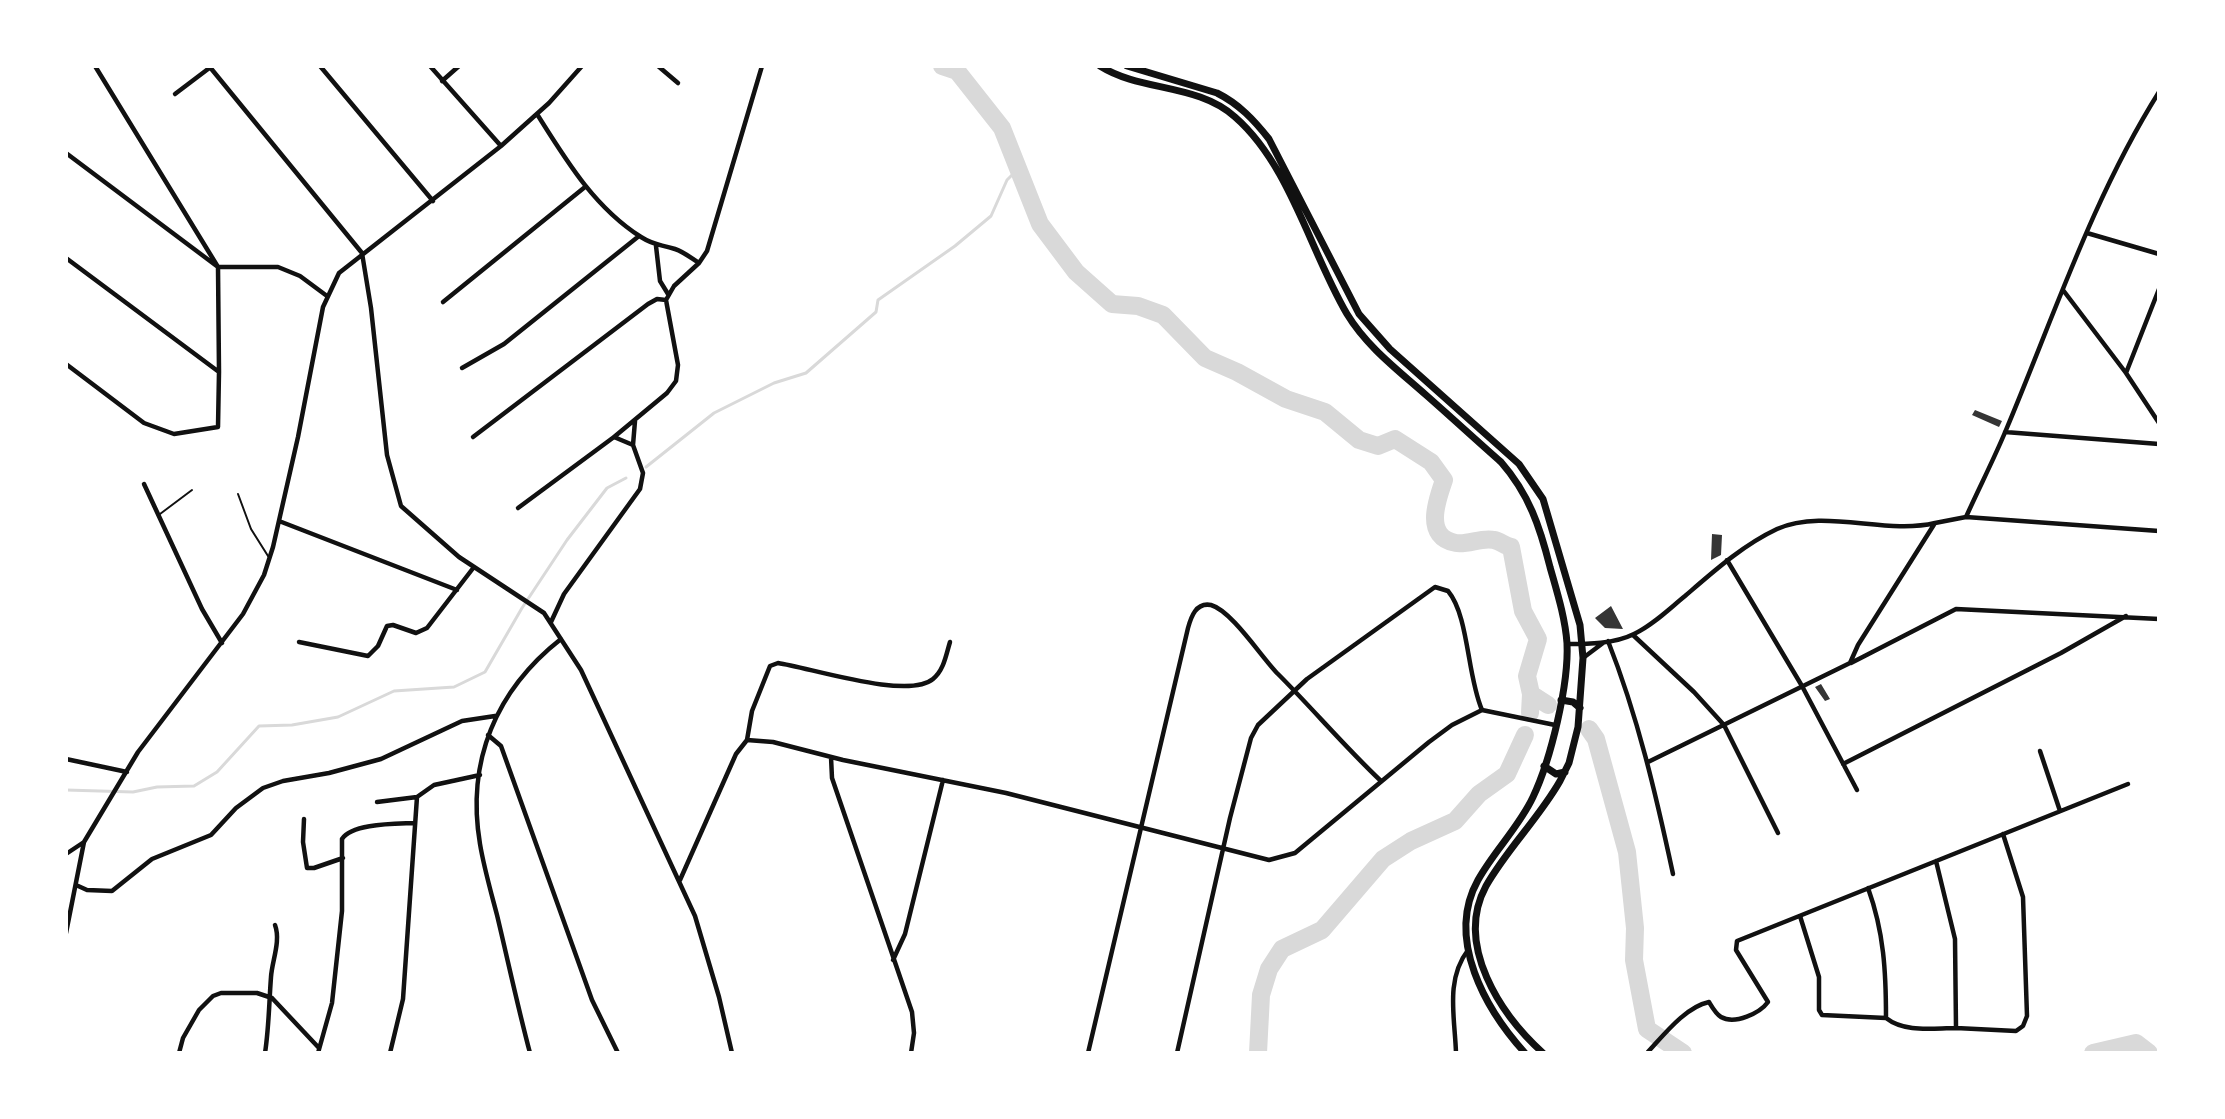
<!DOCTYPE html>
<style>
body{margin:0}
#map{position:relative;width:2225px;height:1119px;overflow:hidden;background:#fff;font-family:Montserrat,sans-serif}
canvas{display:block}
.frame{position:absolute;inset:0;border:68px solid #fff;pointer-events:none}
</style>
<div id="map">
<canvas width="2225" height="1119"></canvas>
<div class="frame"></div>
</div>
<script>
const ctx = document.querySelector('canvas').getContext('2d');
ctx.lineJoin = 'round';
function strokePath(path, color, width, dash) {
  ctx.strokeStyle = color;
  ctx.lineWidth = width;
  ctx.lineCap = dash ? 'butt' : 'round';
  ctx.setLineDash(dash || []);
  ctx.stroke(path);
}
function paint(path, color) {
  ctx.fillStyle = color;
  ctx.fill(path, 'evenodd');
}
const stream = new Path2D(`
 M 646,467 L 714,413 L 774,383 L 806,373 L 876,312 L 878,300 L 955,246 L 991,216 L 1007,180 L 1019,168
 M 66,790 L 133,792 L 157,787 L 194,786 L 217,772 L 259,726 L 292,725 L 338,717 L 394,691 L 454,687 L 485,672 L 522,608 L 567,540 L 607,488 L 626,478`);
const river = new Path2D(`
 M 942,66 L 957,71 L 1002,128 L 1040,224 L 1076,272 L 1112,304 L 1138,306 L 1163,315 L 1205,358 L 1237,372 L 1286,399 L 1325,412 L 1359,440 L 1378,446 L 1395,439 L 1431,462 L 1444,480 C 1437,500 1423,537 1456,543 C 1468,545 1482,537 1494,540 C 1500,541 1505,546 1511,547 L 1523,611 L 1538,639 L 1527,676 L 1531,694 L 1530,713
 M 1531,694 L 1548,705
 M 1589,729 L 1596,739 L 1627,852 L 1635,928 L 1634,960 L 1647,1029 L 1683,1053
 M 1258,1053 L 1261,995 L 1269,969 L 1282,949 L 1322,930 L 1383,859 L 1411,841 L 1455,821 L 1479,794 L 1507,774 L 1525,735
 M 2093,1053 L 2136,1043 L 2149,1053`);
const building = new Path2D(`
 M 1975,410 L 2002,421 L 1999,427 L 1972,415 Z
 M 1712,534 L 1722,535 L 1721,555 L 1711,560 Z
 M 1611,606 L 1623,629 L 1605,628 L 1595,618 Z
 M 1821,684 L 1830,699 L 1825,701 L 1815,687 Z`);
const service = new Path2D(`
 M 238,494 L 251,529 L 268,556
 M 160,514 L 192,490`);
const minor = new Path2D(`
 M 95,66 L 218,267 L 219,372
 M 209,66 L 362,253 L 371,308 L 387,455 L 401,506 L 459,557 L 544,613 L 581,670 L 695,916 L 719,997 L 732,1053
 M 320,66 L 433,201
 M 430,66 L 501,146
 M 658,66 L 678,83
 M 442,81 L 459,66
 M 175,94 L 212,66
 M 537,114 C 566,160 594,207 641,237 C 655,246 660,244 675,249 C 684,252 691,258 699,263
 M 66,153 L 218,267 L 278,267 L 300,276 L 327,296
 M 2087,233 L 2159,254
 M 656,246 L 660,281 L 668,294
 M 66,258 L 219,372 L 218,427 L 174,434 L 144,423 L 66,364
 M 2063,290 L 2126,373 L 2159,423
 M 443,302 L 585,187
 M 462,368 L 504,344 L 639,236
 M 2126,373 L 2159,289
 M 2005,432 L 2159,444
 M 473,437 L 648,304 L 657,299 L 666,300 L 674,286 L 699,263 L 707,251 L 762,66
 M 614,437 L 633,445
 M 144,484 L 202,609 L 222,643
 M 518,508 L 614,437 L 667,393 L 676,381 L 678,365 L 666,300
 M 1966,517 C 1979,488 1994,459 2006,430 C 2054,316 2093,197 2159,92
 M 279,521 L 457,590
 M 1727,560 L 1802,686 L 1857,790
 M 551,622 L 564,594 L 640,489 L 643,473 L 633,445 L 635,421
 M 1633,635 L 1694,692 L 1724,725 L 1778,833
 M 1608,641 C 1638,717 1656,795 1673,874
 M 299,642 L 368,656 L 378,646 L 387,626 L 393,625 L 416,633 L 427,628 L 474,567
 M 1567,644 C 1588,644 1614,644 1634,634 C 1653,625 1669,609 1685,596 C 1714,571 1743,545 1777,529 C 1824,508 1885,535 1935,523
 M 1583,658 L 1603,643
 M 1851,663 L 1956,609 L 2159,619
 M 488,735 L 501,746 L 592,1000 L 618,1053
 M 747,740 L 773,742 L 843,760 L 1006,793 L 1269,860 L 1295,853 L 1429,742 L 1452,725 L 1482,710 L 1555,725
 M 2040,751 L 2060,811
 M 831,757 L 832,778 L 912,1012 L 914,1033 L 911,1053
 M 66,759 L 127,772
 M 1648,762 L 1850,663 L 1858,645 L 1935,523 L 1966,517 L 2159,531
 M 1843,764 L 2061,653 L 2126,616
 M 377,802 L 417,797
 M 304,819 L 303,842 L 307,868 L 314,868 L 343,858
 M 66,854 L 84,842
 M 680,880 L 736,754 L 747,740 L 752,711 L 770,666 L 778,663 C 811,668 908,700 933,679 C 944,670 946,655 950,642
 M 76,885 L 87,890 L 112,891 L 152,859 L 211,835 L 236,808 L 263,788 L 283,781 L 329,773 L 381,759 L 462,721 L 495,716
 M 1800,916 L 1819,977 L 1819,1010 L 1822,1015 L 1886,1018 C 1886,972 1884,932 1868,888
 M 66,933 L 84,842 L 138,752 L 243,614 L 264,575 L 273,547 L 298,437 L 323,307 L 339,273 L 501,146 L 549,103 L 582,66
 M 893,960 L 905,934 L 943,780
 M 1886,1018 C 1905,1033 1933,1028 1956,1028 L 1955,939 L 1936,861
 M 1956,1028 L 2016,1031 L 2023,1026 L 2027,1016 L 2023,897 L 2003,834
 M 179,1053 L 183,1038 L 199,1010 L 213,996 L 221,993 L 257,993 L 272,998 L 319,1048
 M 265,1053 C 269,1027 269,1003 271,977 C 272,961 281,941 275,925
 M 318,1053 L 332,1003 L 342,911 L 342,839 C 352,823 397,824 415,823
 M 390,1053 L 403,999 L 417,797 L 434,785 L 480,775
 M 530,1053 C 518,1008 508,961 497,915 C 491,892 484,868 480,844 C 466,761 496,690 561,639
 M 1088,1053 L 1188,628 C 1191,617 1196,602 1211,605 C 1232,611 1262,658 1278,674 C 1313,709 1345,747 1381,781
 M 1177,1053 L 1230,818 L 1251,738 L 1258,725 L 1307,679 L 1435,587 L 1448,591 C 1469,616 1467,676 1482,710
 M 1456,1053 C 1455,1018 1445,980 1468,950
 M 1647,1053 C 1663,1036 1685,1007 1709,1002 C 1712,1007 1716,1014 1721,1017 C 1735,1025 1760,1013 1768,1002 L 1736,950 L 1737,941 L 2128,784`);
const primary = new Path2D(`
 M 1100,66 C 1141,92 1197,83 1235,117 C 1290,165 1310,251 1347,314 C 1367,347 1398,370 1426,395 C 1451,417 1476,440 1501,462 C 1529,494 1540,527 1550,567 C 1557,592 1565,617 1567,643 C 1569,684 1551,759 1533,797 C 1519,827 1494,851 1478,880 C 1445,939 1486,1010 1525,1053
 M 1127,66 L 1217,93 C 1239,104 1254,120 1269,139 L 1359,314 L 1390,349 L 1519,464 L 1543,499 L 1580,625 L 1583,658 L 1578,727 L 1569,763 L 1560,781 C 1539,818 1507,849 1486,886 C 1454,945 1501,1015 1543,1053
 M 1561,700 L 1573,702 L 1580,708
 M 1544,766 L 1556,774 L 1565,772`);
strokePath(stream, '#d9d9d9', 3);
strokePath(river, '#d9d9d9', 18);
paint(building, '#353535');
strokePath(service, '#111', 2);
strokePath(minor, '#111', 4.5);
strokePath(primary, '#111', 7);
</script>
